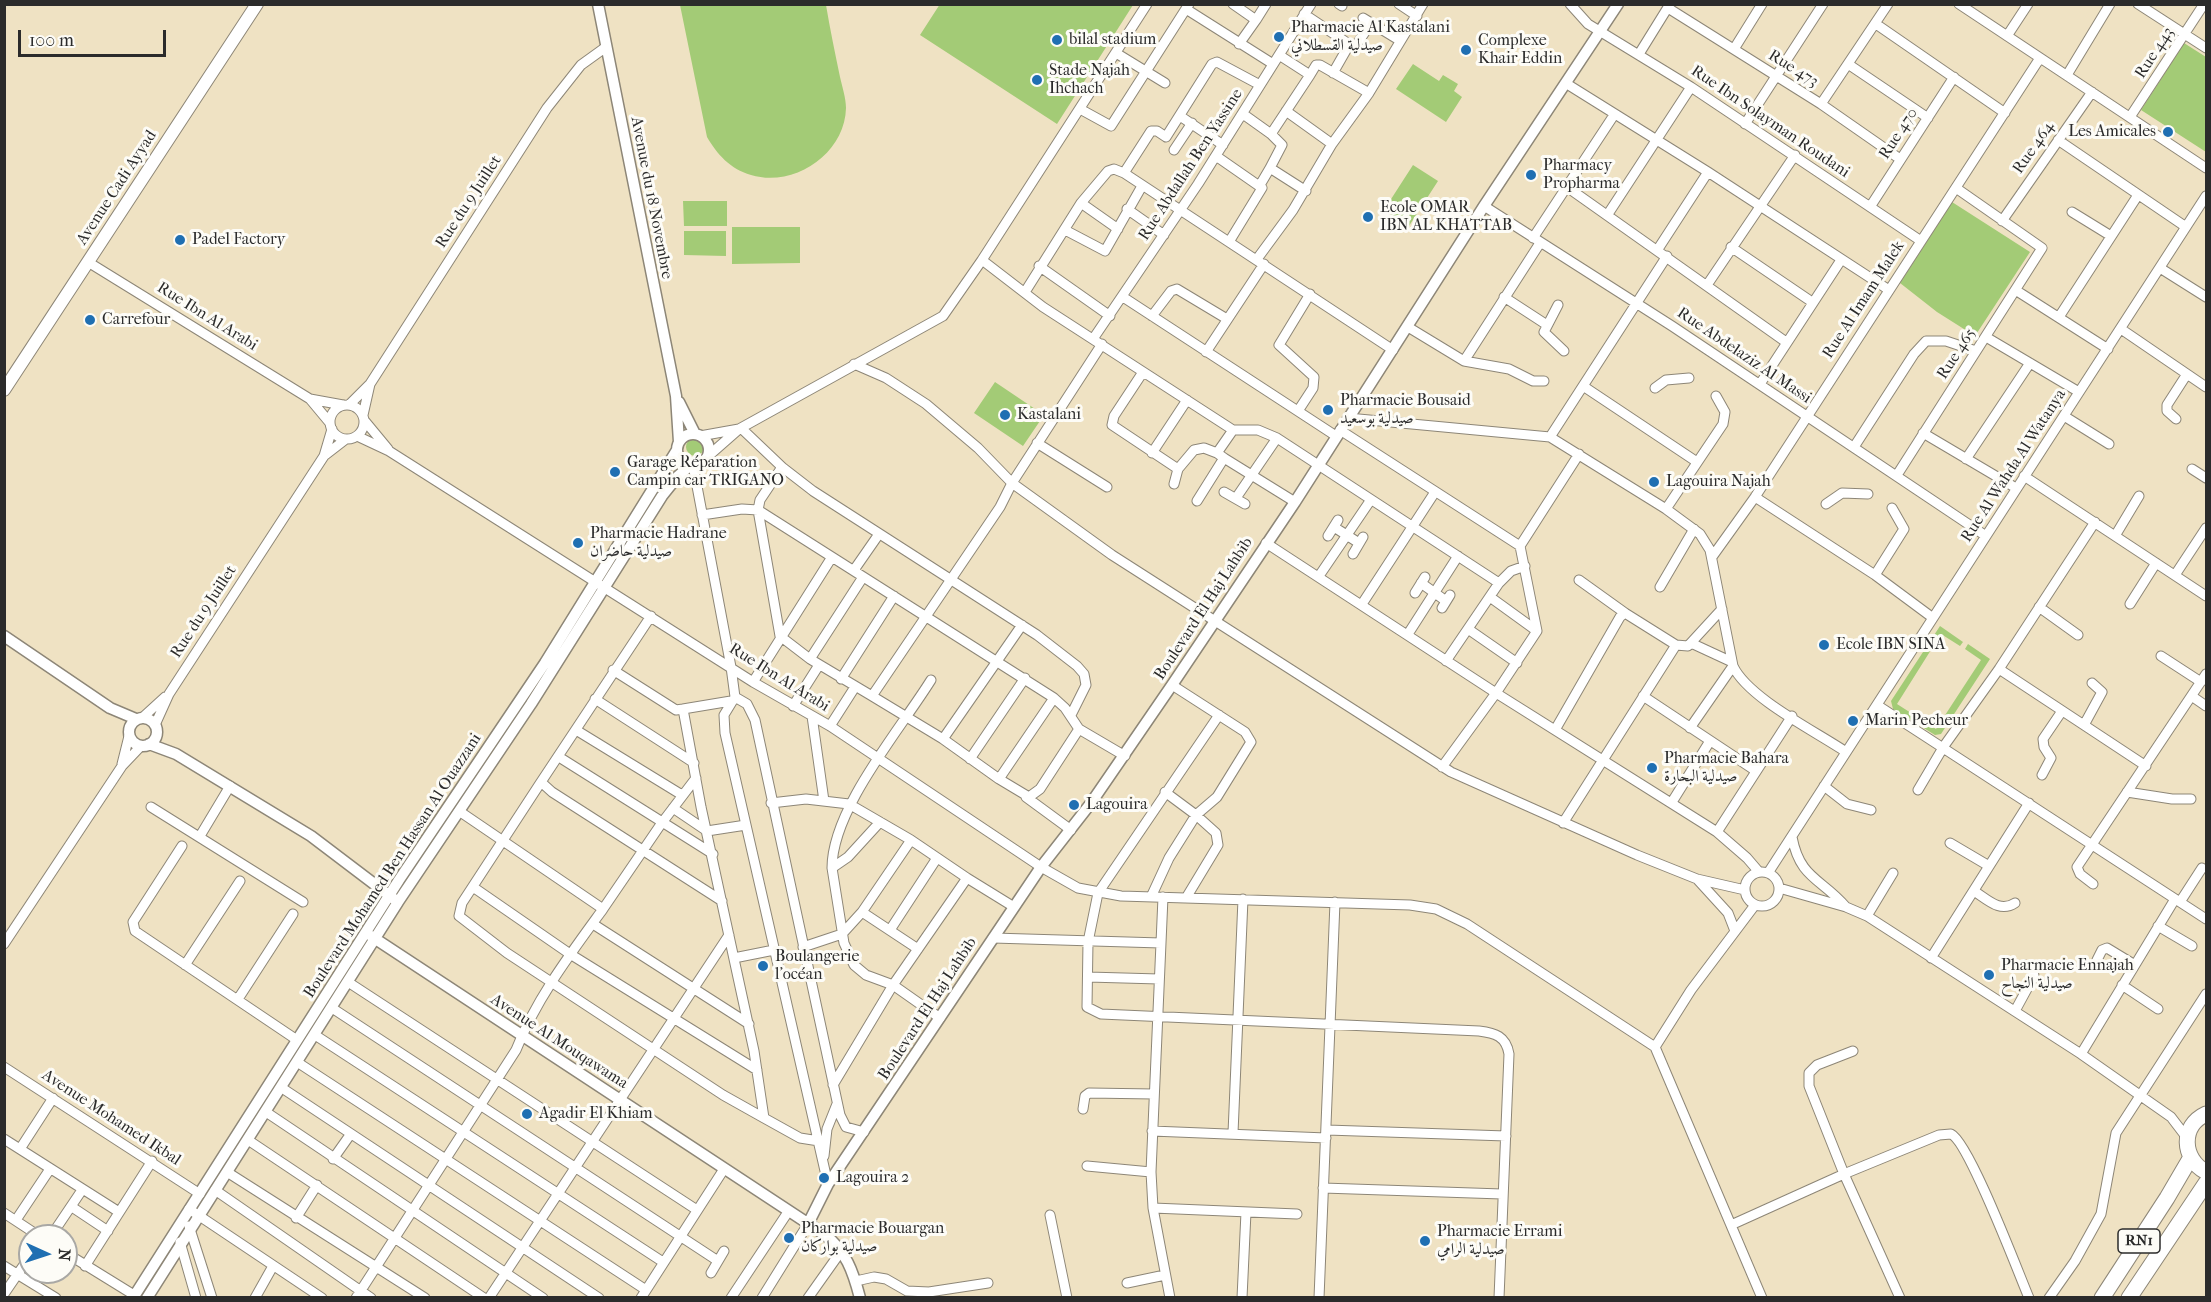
<!DOCTYPE html>
<meta charset="utf-8">
<style>
body{margin:0}
#map{position:relative;width:2211px;height:1302px;overflow:hidden;background:#efe2c3;font-family:"IM FELL French Canon",serif}
canvas{display:block}
.frame{position:absolute;inset:0;border:6px solid #2b2b2b;pointer-events:none}
.north{position:absolute;left:18px;top:1224px;width:60px;height:60px;box-sizing:border-box;background:#fdfcf7;border:2px solid #a9a8a5;border-radius:50%;rotate:93deg;font-size:16px;font-weight:700;line-height:24px;text-align:center;color:#2b2b2b}
.north::after{content:'';display:block;margin:auto;width:21px;height:27px;background:#1f6fb2;clip-path:polygon(50% 0,100% 100%,50% 72%,0 100%)}
.scale{position:absolute;left:18px;top:30px;width:148px;height:27px;box-sizing:border-box;border:3px solid #2b2b2b;border-top:0;padding-left:8px;font-size:18px;line-height:21px;white-space:nowrap;color:#2b2b2b;-webkit-text-stroke:4px #fdfcf7;paint-order:stroke}
</style>
<div id="map">
<canvas width="2211" height="1302"></canvas>
<div class="frame"></div>
<div class="north">N</div>
<div class="scale">100 m</div>
</div>
<script>
const ctx = document.querySelector('canvas').getContext('2d');
ctx.lineJoin = 'round';
function paint(path, color) {
  ctx.fillStyle = color;
  ctx.fill(path, 'evenodd');
}
function strokePath(path, color, width, dash) {
  ctx.strokeStyle = color;
  ctx.lineWidth = width;
  ctx.lineCap = dash ? 'butt' : 'round';
  ctx.setLineDash(dash || []);
  ctx.stroke(path);
}
function drawText(font, color, halo, rows, align = 'center') {
  ctx.font = font + ' "IM FELL French Canon",Amiri,serif';
  ctx.lineWidth = 6;
  ctx.setLineDash([]);
  ctx.textBaseline = 'middle';
  ctx.strokeStyle = halo;
  ctx.fillStyle = color;
  for (const [text, x, y, turn = 0] of rows) {
    ctx.save();
    ctx.translate(x, y);
    ctx.rotate((+turn || 0) * Math.PI / 180);
    ctx.textAlign = isNaN(turn) ? turn : align;
    if (halo) ctx.strokeText(text, 0, 0);
    ctx.fillText(text, 0, 0);
    ctx.restore();
  }
}
const green = new Path2D(`
 M 940,4 L 1133,4 L 1133,5 L 1057,124 L 920,35 Z
 M 680,5 L 826,5 C 830,29 835,53 840,77 C 842,86 846,98 846,108 C 845,154 794,188 751,175 C 730,169 717,154 707,137 Z
 M 2184,43 L 2206,57 L 2206,152 L 2141,110 Z
 M 1413,64 L 1439,81 L 1443,75 L 1458,84 L 1454,91 L 1462,97 L 1446,122 L 1396,89 Z
 M 1413,165 L 1438,181 L 1409,226 L 1384,210 Z
 M 683,201 L 727,201 L 727,226 L 684,226 Z
 M 1952,202 L 2030,252 L 1975,336 L 1937,312 L 1900,283 Z
 M 732,227 L 800,227 L 800,263 L 732,264 Z
 M 684,231 L 726,231 L 726,256 L 684,255 Z
 M 995,382 L 1044,415 L 1023,446 L 974,413 Z
 M686 447a9 9 0 1 1 18 0a9 9 0 1 1-18 0Z
 M 1940,626 L 1963,642 L 1960,646 L 1941,634 L 1897,704 L 1936,729 L 1981,660 L 1965,649 L 1968,644 L 1990,659 L 1941,734 L 1935,735 L 1893,709 L 1891,701 Z`);
const minor = new Path2D(`
 M 1233,4 L 1256,20 L 1266,4
 M 1339,4 L 1342,6
 M 1399,4 L 1417,16
 M 1570,4 L 1588,24 L 1691,87 L 1921,241
 M 1959,4 L 2206,168
 M 2138,4 L 2206,48
 M 1668,8 L 1821,104 L 1900,159
 M 1186,9 L 1273,64
 M 1304,14 L 1352,46 L 1357,44 L 1371,23
 M 1363,18 L 1399,40
 M 1876,24 L 2005,113
 M 2007,36 L 2028,4
 M 1239,44 L 1256,20
 M 1734,49 L 1762,4
 M 1116,53 L 1165,83
 M 1639,54 L 1670,4
 M 1848,64 L 1928,118
 M 1333,73 L 1349,45
 M 1310,75 L 1316,65 L 1320,65 L 1369,93
 M 2067,75 L 2110,4
 M 1567,84 L 1708,172 L 1889,290
 M 1260,85 L 1217,62 L 1212,64 L 1166,137 L 1157,131 L 1151,131 L 1124,173 L 1393,350
 M 1821,104 L 1888,4
 M 1080,109 L 1111,126 L 1189,4
 M 1286,111 L 1332,144
 M 1243,114 L 1271,134 L 1310,75 L 1279,55
 M 1180,116 L 1223,145
 M 2130,117 L 2204,4
 M 1745,124 L 1823,4
 M 2058,140 L 2186,227
 M 1174,150 L 1192,123
 M 1216,156 L 1262,188 L 1229,242
 M 1270,168 L 1282,145 L 1271,134
 M 1260,185 L 1270,168 L 1306,191
 M 1567,187 L 1786,342
 M 1081,203 L 1118,229
 M 1484,206 L 1672,326 L 1986,536
 M 1870,207 L 1954,77
 M 1127,209 L 1164,235
 M 2072,212 L 2111,236
 M 1608,214 L 1691,87
 M 2002,221 L 2092,92
 M 1065,230 L 1105,251 L 1142,186
 M 1533,238 L 1614,115
 M 1731,247 L 1812,302
 M 1658,249 L 1708,172
 M 1257,259 L 1293,210 L 1332,144 L 1369,93 L 1423,4
 M 982,260 L 1147,4
 M 88,262 L 310,399 L 330,423
 M 1039,266 L 1110,316
 M 2160,268 L 2206,297
 M 1707,285 L 1795,155
 M 2017,291 L 2108,349
 M 1025,292 L 1081,203 L 1108,171 L 1114,169 L 1124,173
 M 1123,297 L 1336,436
 M 1504,297 L 1547,325
 M 1558,305 L 1544,332 L 1564,351
 M 1152,316 L 1171,291 L 1177,289 L 1227,319
 M 2059,317 L 2138,195
 M 1408,327 L 1464,361 L 1509,369 L 1533,381 L 1544,381
 M 2121,329 L 2206,387
 M 1986,337 L 2079,392
 M 1093,339 L 1198,184 L 1311,4
 M 1206,352 L 1264,264
 M 1464,361 L 1540,243
 M 854,364 L 886,378 L 926,404 L 978,448 L 1012,483 L 1112,555 L 1451,772 L 1637,855 L 1697,879 L 1745,890
 M 1143,372 L 1114,416 L 1112,425 L 1178,469 L 1174,484
 M 1760,384 L 1841,260
 M 1583,386 L 1697,462
 M 1655,388 L 1666,380 L 1689,378
 M 310,399 L 343,405
 M 349,405 L 370,384 L 547,108 L 581,65 L 606,47
 M330 422a17 17 0 1 1 34 0a17 17 0 1 1-34 0Z
 M 1298,411 L 1313,388 L 1314,377 L 1279,345 L 1310,294
 M 363,415 L 370,384
 M 2064,416 L 2109,444
 M 1348,418 L 1550,437 L 1666,509 L 1700,534 L 1710,550 L 1733,666 C 1748,698 1815,731 1846,752
 M 2176,419 L 2167,411 L 2167,405 L 2187,374
 M 364,420 L 388,449
 M 741,428 L 782,467 L 813,491 L 1037,635 L 1077,666 L 1084,674 L 1086,685 L 1071,715
 M 1340,430 L 1520,546
 M 1923,433 L 2016,488
 M 357,436 L 389,451 L 753,682 L 830,726 L 1041,867 L 1078,888 L 1121,896 L 1410,905 L 1436,909 L 1467,924 L 1655,1047 L 1762,1298
 M 700,436 L 739,429
 M 1550,437 L 1667,256
 M 1037,443 L 1107,487
 M 1854,447 L 1914,354 L 1926,341 L 1946,341 L 1976,351
 M 1152,453 L 1187,400
 M 324,456 L 346,439
 M 706,458 L 739,429 L 943,316 L 982,260 L 1043,307 L 1233,430 L 1258,430 L 1277,438 L 1499,583 L 1446,661
 M 1224,458 L 1295,502
 M 1966,459 L 2030,363
 M 693,465 L 731,667 L 735,697 L 724,715 L 725,733 L 828,1184
 M 782,467 L 760,500 L 758,510 L 780,636 L 810,659 L 872,696 L 1000,507 L 1012,483 L 1102,344
 M 1178,469 L 1194,450 L 1204,448 L 1217,453
 M 2192,469 L 2206,478
 M 1897,475 L 2042,248 L 1956,188
 M 2024,476 L 2206,596
 M 1224,492 L 1245,504
 M 1755,497 L 1875,575 L 1933,618
 M 1236,498 L 1277,438
 M 1197,501 L 1224,458 L 1217,453 L 1233,430
 M 1826,504 L 1842,493 L 1868,494
 M 1666,509 L 1723,424 L 1725,412 L 1716,396
 M 702,515 L 742,509 L 758,510 L 1054,698 L 999,779
 M 1334,527 L 1359,543
 M 1328,536 L 1338,520
 M 2115,536 L 2139,496
 M 1266,543 L 1496,693 L 1717,832 L 1747,858 L 1759,872
 M 1353,554 L 1363,537
 M 1712,557 L 1755,497 L 2040,58
 M 854,570 L 879,534
 M 1875,575 L 1904,529 L 1892,508
 M 2175,575 L 2206,528
 M 1319,576 L 1370,501
 M 1579,580 L 1625,613
 M 1421,583 L 1446,601
 M 1499,583 L 1511,571 L 1525,566
 M 1660,587 L 1694,529
 M 1415,593 L 1425,577
 M 1490,597 L 1537,631
 M 1362,604 L 1435,492
 M 2130,604 L 2156,563
 M 2039,607 L 2078,635
 M 1442,608 L 1450,595
 M 651,616 L 541,782 L 552,792 L 722,901
 M 1022,625 L 943,739 L 999,779 L 1029,797 L 1040,789 L 1079,729
 M 1468,629 L 1517,663
 M 1408,634 L 1458,556
 M 1691,643 L 1732,662
 M 2161,656 L 2201,682
 M 810,659 L 863,577
 M 1999,669 L 2146,766
 M 613,670 L 676,710 L 683,709 L 701,807 L 754,1051 L 764,1118 L 800,1138 L 819,1141
 M 841,679 L 894,596
 M 753,682 L 832,557
 M 872,696 L 943,739
 M 1643,696 L 1756,771
 M 735,697 L 747,704 L 755,720 L 840,1115 L 846,1127 L 864,1132
 M 2193,697 L 2206,706
 M 1054,698 L 1065,708 L 1079,729 L 1125,756
 M 595,699 L 694,763
 M 1877,705 L 2206,919
 M 793,706 L 819,665
 M 683,709 L 731,701
 M 1219,715 L 1098,893 L 1088,942 L 1087,1007 L 1101,1014 L 1479,1031 C 1495,1033 1506,1036 1509,1054 L 1499,1298
 M 812,716 L 824,801
 M 142,718 L 165,697
 M 155,725 L 169,694 L 324,456 L 332,429
 M 2084,725 L 2102,692 L 2092,683
 M 830,726 L 855,687
 M 1690,728 L 1733,666
 M 576,730 L 682,795
 M 1555,730 L 1620,617 L 1625,613 L 1676,645
 M 559,757 L 713,854
 M 970,759 L 1025,678
 M 122,764 L 129,736
 M 1442,767 L 1496,693 L 1537,631 L 1520,546 L 1579,454
 M 2042,775 L 2051,758 L 2044,747 L 2043,739 L 2062,711
 M 541,782 L 462,903 L 459,916 L 507,953 L 723,1095 L 764,1118
 M 1824,786 L 1847,804 L 1871,810
 M 1918,790 L 1944,746 L 1999,669 L 2095,522
 M 1165,792 L 1196,815 L 1217,797 L 1251,742 L 1245,732 L 1172,685
 M 2127,792 L 2172,799 L 2191,799
 M 1026,797 L 1071,830
 M 1672,802 L 1710,741
 M 771,803 L 806,799 L 849,804 L 911,840 L 967,878 L 893,985 L 833,1085
 M 151,807 L 303,902
 M 673,808 L 707,831 L 746,825
 M 880,822 L 848,857 L 832,868 L 844,943 L 854,965 L 866,975 L 893,985 L 940,1018
 M 1563,823 L 1676,645 L 1688,646 L 1722,609
 M 1717,832 L 1792,716
 M 200,836 L 230,786
 M 1792,837 C 1800,879 1821,878 1846,907
 M 911,840 L 862,912 L 918,949
 M 1950,843 L 1989,866
 M 182,846 L 133,922 L 135,931 L 297,1040
 M 832,868 C 832,809 900,730 931,680
 M1745 889a17 17 0 1 1 34 0a17 17 0 1 1-34 0Z
 M 1768,873 L 2206,196
 M 967,878 L 1014,907
 M 1697,879 L 1728,913 L 1735,931
 M 2093,884 L 2080,874 L 2077,867 L 2206,674
 M 473,887 L 570,954 L 757,1070
 M 1779,888 L 1846,907 L 1867,916 L 2081,1054 L 2171,1117 L 2187,1138
 M 1974,891 C 1988,900 2000,913 2015,903
 M 1151,897 L 1169,858 L 1196,815 L 1216,833 L 1218,845 L 1186,898
 M 1163,897 L 1151,1172 L 1153,1208 L 1170,1298
 M 2180,902 L 2202,868
 M 603,909 L 661,824 L 696,778
 M 1867,916 L 1893,873
 M 593,924 L 749,1024
 M 2158,926 L 2192,946
 M 890,930 L 937,858
 M 993,938 L 1161,943
 M 4,944 L 122,766 L 141,746
 M 803,947 L 842,934 L 862,912
 M 734,958 L 774,950
 M 1931,958 L 2029,803
 M 2097,960 L 2102,950 L 2107,948 L 2135,965
 M 185,965 L 240,881
 M 1088,977 L 1159,979
 M 348,982 L 697,1210
 M 2122,985 L 2158,1009
 M 238,999 L 293,914
 M 332,1008 L 718,1261
 M 2015,1011 L 2034,976 L 2033,970 L 2025,965
 M 315,1035 L 663,1262
 M 1655,1047 L 1691,990 L 1755,905
 M 1853,1051 L 1817,1065 L 1809,1073 L 1809,1086 L 1844,1174 L 1900,1298
 M 2081,1054 L 2175,899
 M 297,1062 L 646,1290
 M 4,1067 L 200,1194
 M 282,1088 L 599,1298
 M 1083,1109 L 1085,1096 L 1089,1093 L 1154,1094
 M 266,1112 L 543,1298
 M 1327,1130 L 1506,1136
 M 1152,1131 L 1326,1138
 M 1233,1133 L 1243,899
 M 4,1139 L 119,1212
 M 248,1140 L 484,1298
 M 20,1149 L 53,1098
 M 824,1156 L 827,1129 L 837,1104
 M 333,1159 L 350,1135
 M 1087,1166 L 1151,1172
 M 227,1172 L 425,1298
 M 1323,1188 L 1502,1194
 M 215,1190 L 371,1298
 M 72,1207 L 108,1231
 M 1153,1208 L 1297,1214
 M 189,1209 L 322,1298
 M 4,1213 L 39,1236
 M 1050,1215 L 1067,1298
 M 296,1218 L 317,1185
 M 16,1220 L 50,1169
 M 1731,1225 L 1844,1174 L 1939,1135 L 1951,1134 C 1969,1142 2018,1272 2029,1298
 M 189,1226 L 212,1298
 M 51,1236 L 82,1190
 M 180,1242 L 196,1298
 M 66,1253 L 134,1295
 M 4,1266 L 56,1298
 M 85,1266 L 152,1161
 M 711,1273 L 724,1251
 M 856,1281 L 874,1277 L 886,1279 L 907,1291 L 929,1292 L 988,1283
 M 1127,1283 L 1165,1275
 M 4,1294 L 30,1256
 M 255,1298 L 273,1266
 M 356,1298 L 516,1050 C 536,999 571,953 603,909 L 459,811
 M 489,1298 L 729,935
 M 641,1298 L 724,1169
 M 731,1298 L 788,1212
 M 762,1298 L 808,1224
 M 808,1298 L 842,1250
 M 1242,1298 L 1246,1212
 M 1319,1298 L 1335,902
 M 2049,1298 L 2075,1261 L 2101,1214 L 2116,1133 L 2206,994`);
const tertiary = new Path2D(`
 M 598,4 L 676,396 L 679,442
 M 679,402 L 695,434
 M677 450a16 16 0 1 1 32 0a16 16 0 1 1-32 0Z
 M 4,636 L 110,708 L 136,719
 M129 732a14 14 0 1 1 28 0a14 14 0 1 1-28 0Z
 M 149,744 L 176,754 L 311,836 L 394,899
 M 371,936 L 824,1234 C 846,1251 853,1271 860,1298
 M 808,1224 L 828,1184 L 1041,867 L 1091,803 L 1172,685 L 1295,502 L 1484,206 L 1618,4
 M 133,1298 L 399,880 L 545,663 L 677,450
 M 147,1298 L 398,902 L 531,704 L 662,496 L 678,476 L 691,465`);
const secondary = new Path2D(`
 M 4,390 L 257,4`);
const trunk = new Path2D(`
 M 2206,1114 C 2180,1126 2182,1159 2206,1172
 M 2102,1298 L 2167,1198 L 2191,1157
 M 2129,1298 L 2206,1183`);
const markers = [
 [1279,37,6,"#1f6fb2"],
 [1057,40,6,"#1f6fb2"],
 [1466,50,6,"#1f6fb2"],
 [1037,80,6,"#1f6fb2"],
 [2168,132,6,"#1f6fb2"],
 [1531,175,6,"#1f6fb2"],
 [1368,217,6,"#1f6fb2"],
 [180,240,6,"#1f6fb2"],
 [90,320,6,"#1f6fb2"],
 [1328,410,6,"#1f6fb2"],
 [1005,415,6,"#1f6fb2"],
 [615,472,6,"#1f6fb2"],
 [1654,482,6,"#1f6fb2"],
 [578,543,6,"#1f6fb2"],
 [1824,645,6,"#1f6fb2"],
 [1853,721,6,"#1f6fb2"],
 [1652,768,6,"#1f6fb2"],
 [1074,805,6,"#1f6fb2"],
 [763,966,6,"#1f6fb2"],
 [1989,975,6,"#1f6fb2"],
 [527,1114,6,"#1f6fb2"],
 [824,1178,6,"#1f6fb2"],
 [789,1238,6,"#1f6fb2"],
 [1425,1241,6,"#1f6fb2"]
];
const shields = [
 [2139,1241,42]
];
const shieldNames = [
 ["RN1",2139,1241]
];
const poiNames = [
 ["Pharmacie Al Kastalani",1291,28],
 ["صيدلية القسطلاني",1291,46],
 ["bilal stadium",1069,40],
 ["Complexe",1478,41],
 ["Khair Eddin",1478,59],
 ["Stade Najah",1049,71],
 ["Ihchach",1049,89],
 ["Les Amicales",2156,132,"right"],
 ["Pharmacy",1543,166],
 ["Propharma",1543,184],
 ["Ecole OMAR",1380,208],
 ["IBN AL KHATTAB",1380,226],
 ["Padel Factory",192,240],
 ["Carrefour",102,320],
 ["Pharmacie Bousaid",1340,401],
 ["صيدلية بوسعيد",1340,419],
 ["Kastalani",1017,415],
 ["Garage Réparation",627,463],
 ["Campin car TRIGANO",627,481],
 ["Lagouira Najah",1666,482],
 ["Pharmacie Hadrane",590,534],
 ["صيدلية حاضران",590,552],
 ["Ecole IBN SINA",1836,645],
 ["Marin Pecheur",1865,721],
 ["Pharmacie Bahara",1664,759],
 ["صيدلية البحارة",1664,777],
 ["Lagouira",1086,805],
 ["Boulangerie",775,957],
 ["l'océan",775,975],
 ["Pharmacie Ennajah",2001,966],
 ["صيدلية النجاح",2001,984],
 ["Agadir El Khiam",539,1114],
 ["Lagouira 2",836,1178],
 ["Pharmacie Bouargan",801,1229],
 ["صيدلية بواركان",801,1247],
 ["Pharmacie Errami",1437,1232],
 ["صيدلية الرامي",1437,1250]
];
const streetNames = [
 ["Rue 443",2155,53,-57],
 ["Rue 473",1793,69,32],
 ["Rue Ibn Solayman Roudani",1770,122,34],
 ["Rue 470",1899,134,-57],
 ["Rue 464",2034,148,-55],
 ["Rue Abdallah Ben Yassine",1191,165,-57],
 ["Avenue Cadi Ayyad",117,188,-57],
 ["Avenue du 18 Novembre",651,198,79],
 ["Rue du 9 Juillet",469,202,-57],
 ["Rue Al Imam Malek",1864,300,-57],
 ["Rue Ibn Al Arabi",207,317,32],
 ["Rue 465",1957,354,-57],
 ["Rue Abdelaziz Al Massi",1744,356,34],
 ["Rue Al Wahda Al Watanya",2014,466,-57],
 ["Boulevard El Haj Lahbib",1204,609,-57],
 ["Rue du 9 Juillet",204,612,-57],
 ["Rue Ibn Al Arabi",779,678,32],
 ["Boulevard Mohamed Ben Hassan Al Ouazzani",393,866,-57],
 ["Boulevard El Haj Lahbib",928,1009,-57],
 ["Avenue Al Mouqawama",559,1042,33],
 ["Avenue Mohamed Ikbal",111,1118,33]
];
paint(green, '#a3cb76');
strokePath(minor, '#8d8677', 11);
strokePath(tertiary, '#8d8677', 13);
strokePath(secondary, '#8d8677', 14);
strokePath(trunk, '#8d8677', 17);
strokePath(minor, '#fff', 9);
strokePath(tertiary, '#fff', 10);
strokePath(secondary, '#fff', 12);
strokePath(trunk, '#fff', 15);
for (const [x, y, r, color] of markers) {
  const dot = new Path2D();
  dot.arc(x, y, r, 0, 2 * Math.PI);
  ctx.fillStyle = color;
  ctx.fill(dot);
  strokePath(dot, '#fdfcf7', 2);
}
for (const [x, y, w] of shields) {
  const box = new Path2D();
  box.roundRect(x - w / 2, y - 12, w, 24, 4.5);
  ctx.fillStyle = '#fdfcf7';
  ctx.fill(box);
  strokePath(box, '#2b2b2b', 1.5);
}
drawText('bold 15px', '#2b2b2b', null, shieldNames);
drawText('16px', '#2b2b2b', '#fdfcf7', poiNames, 'left');
drawText('16px', '#2b2b2b', '#fdfcf7', streetNames);
</script>
